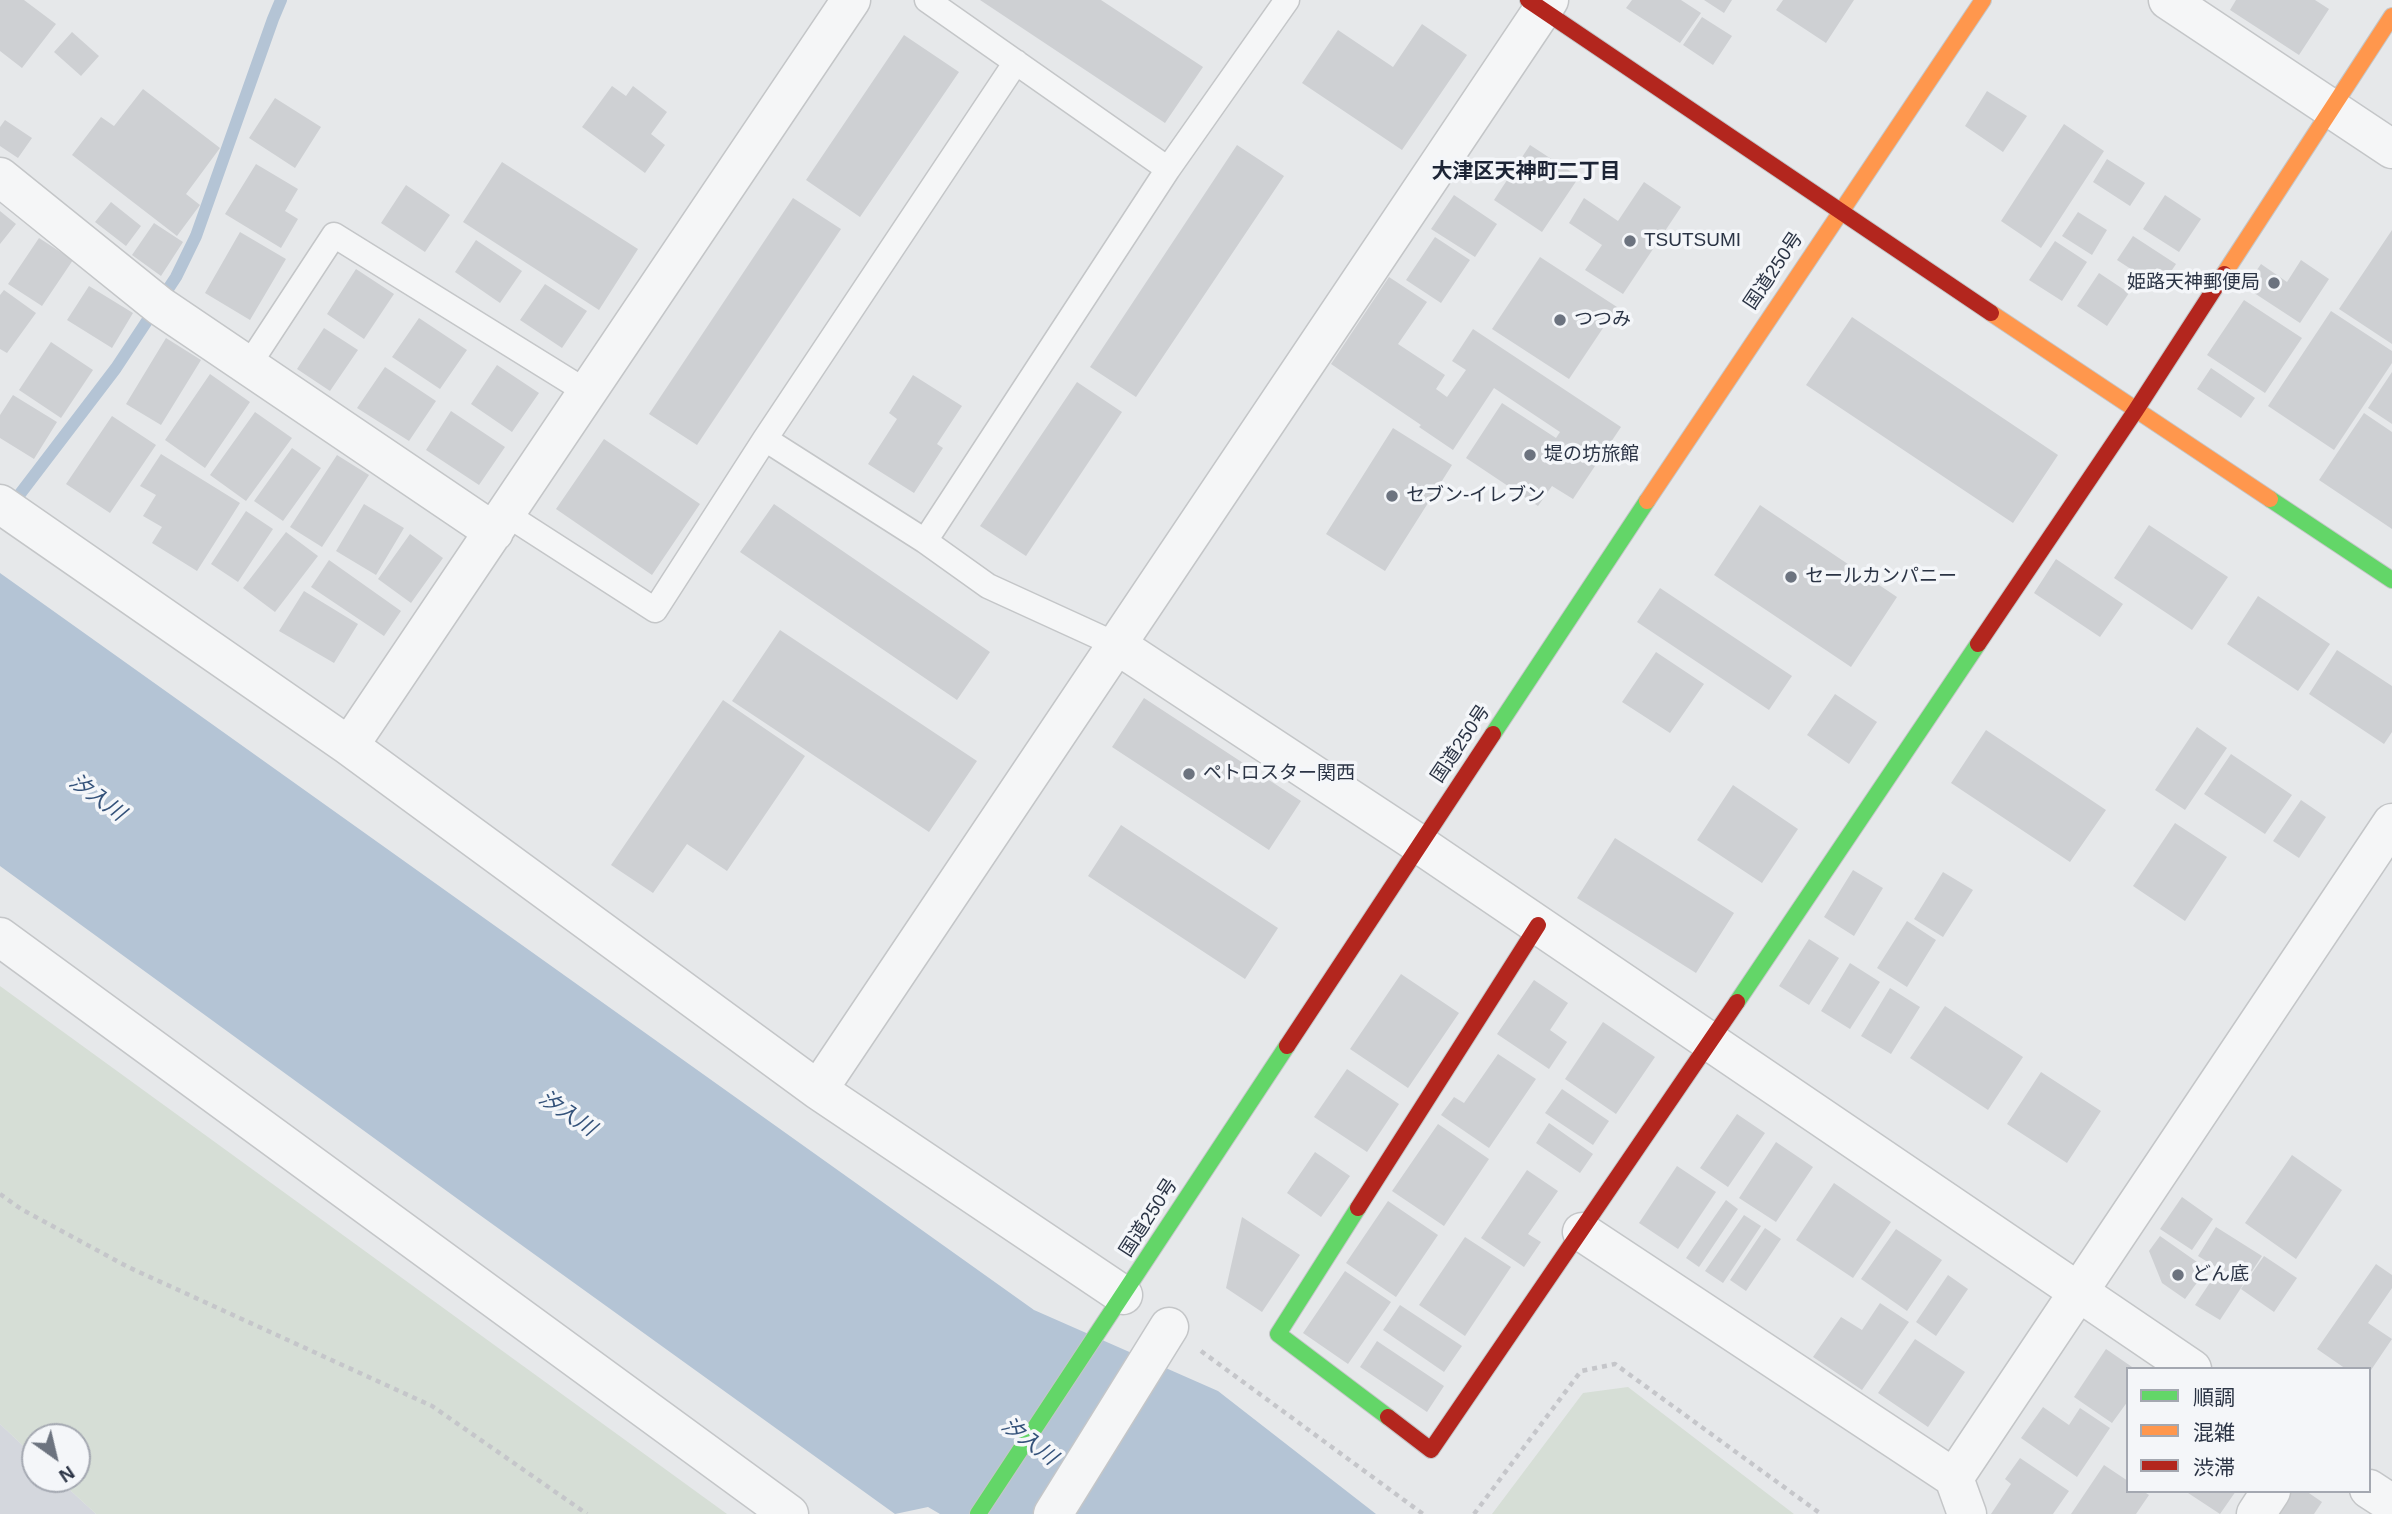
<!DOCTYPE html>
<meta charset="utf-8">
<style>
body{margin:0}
#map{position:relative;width:2392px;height:1514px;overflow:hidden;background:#e6e8ea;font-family:Helvetica,"Noto Sans JP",sans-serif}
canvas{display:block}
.legend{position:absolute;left:2126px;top:1367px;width:245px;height:126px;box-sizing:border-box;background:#f4f6f9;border:2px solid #a4a8b1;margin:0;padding:9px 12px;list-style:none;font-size:21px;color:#2b3445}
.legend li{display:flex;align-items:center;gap:14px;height:35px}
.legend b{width:35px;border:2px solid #a4a8b1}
.north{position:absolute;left:21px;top:1423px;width:70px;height:70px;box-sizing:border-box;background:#f4f6f9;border:2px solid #a4a8b1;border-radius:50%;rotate:146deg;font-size:19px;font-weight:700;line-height:28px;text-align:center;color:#2b3445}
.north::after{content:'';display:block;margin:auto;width:24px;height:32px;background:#6c737f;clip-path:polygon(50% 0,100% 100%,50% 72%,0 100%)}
</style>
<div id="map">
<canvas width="2392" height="1514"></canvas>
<ul class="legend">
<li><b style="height:9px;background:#63d668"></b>順調</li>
<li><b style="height:9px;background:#ff974d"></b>混雑</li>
<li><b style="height:9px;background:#b3261e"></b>渋滞</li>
</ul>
<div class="north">N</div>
</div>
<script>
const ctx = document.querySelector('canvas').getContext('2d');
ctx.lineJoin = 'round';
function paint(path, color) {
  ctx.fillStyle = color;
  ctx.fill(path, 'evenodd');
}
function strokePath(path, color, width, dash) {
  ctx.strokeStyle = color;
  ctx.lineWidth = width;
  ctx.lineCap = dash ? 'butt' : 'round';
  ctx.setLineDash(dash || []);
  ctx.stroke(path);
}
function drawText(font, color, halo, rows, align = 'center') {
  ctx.font = font + ' Helvetica,"Noto Sans JP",sans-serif';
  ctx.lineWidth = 7;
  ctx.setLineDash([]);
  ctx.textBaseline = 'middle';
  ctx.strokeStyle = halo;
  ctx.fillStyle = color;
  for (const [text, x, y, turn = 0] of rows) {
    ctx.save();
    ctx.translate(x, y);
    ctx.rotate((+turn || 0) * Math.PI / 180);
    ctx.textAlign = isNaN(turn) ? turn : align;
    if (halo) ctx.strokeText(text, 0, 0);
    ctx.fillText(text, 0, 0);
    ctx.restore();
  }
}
const built = new Path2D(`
 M 0,1424 L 35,1457 L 35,1479 L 58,1479 L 96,1514 L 0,1514 Z`);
const green = new Path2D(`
 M 0,986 L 727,1514 L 96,1514 L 58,1479 L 77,1479 L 77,1437 L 35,1437 L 35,1457 L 0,1424 Z
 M 1628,1387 L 1794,1514 L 1492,1514 L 1583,1393 Z`);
const water = new Path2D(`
 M 0,573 L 1034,1310 L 1218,1391 L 1376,1514 L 940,1514 L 928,1507 L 895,1514 L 477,1213 L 0,866 Z`);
const stream = new Path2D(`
 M 10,507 L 116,368 L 176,277 L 196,236 L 273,19 L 281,0`);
const building = new Path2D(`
 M 0,0 L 24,0 L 56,24 L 22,68 L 0,51 Z
 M 980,0 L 1101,0 L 1203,67 L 1165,123 Z
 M 1632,0 L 1681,0 L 1701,13 L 1680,43 L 1626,8 Z
 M 1704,0 L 1732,0 L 1724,13 Z
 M 1783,0 L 1854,0 L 1826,43 L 1776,10 Z
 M 2236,0 L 2315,0 L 2329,9 L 2299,55 L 2230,10 Z
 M 1702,17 L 1732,36 L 1713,65 L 1683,45 Z
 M 1422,24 L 1467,55 L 1402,150 L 1302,83 L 1338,30 L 1393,67 Z
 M 72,32 L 99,56 L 81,76 L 54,52 Z
 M 904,35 L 959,72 L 860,217 L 806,180 Z
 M 612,86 L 626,96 L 633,86 L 667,112 L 651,134 L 665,145 L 645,173 L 582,127 Z
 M 143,89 L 220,148 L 186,194 L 200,205 L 177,236 L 72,155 L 101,117 L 114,126 Z
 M 1987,91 L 2027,116 L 2003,152 L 1965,126 Z
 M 275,98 L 321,127 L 295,168 L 249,138 Z
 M 5,120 L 32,138 L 18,158 L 0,146 L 0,127 Z
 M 2064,124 L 2104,151 L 2041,248 L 2001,221 Z
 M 1237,145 L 1284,176 L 1136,397 L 1090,367 Z
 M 1530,145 L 1579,177 L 1542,232 L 1494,200 Z
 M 2107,159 L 2145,183 L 2130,206 L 2093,182 Z
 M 502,162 L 638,249 L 599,310 L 463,222 Z
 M 256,164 L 298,189 L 285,211 L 298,219 L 281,248 L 225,214 Z
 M 1644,182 L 1681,207 L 1623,294 L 1585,270 L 1602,245 L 1569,223 L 1584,198 L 1618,221 Z
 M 406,185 L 450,215 L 425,252 L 381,223 Z
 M 1454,195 L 1497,224 L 1475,257 L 1431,229 Z
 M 2165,195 L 2201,219 L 2179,252 L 2143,229 Z
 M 793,198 L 841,229 L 697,445 L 649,414 Z
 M 111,202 L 141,226 L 126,246 L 95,222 Z
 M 0,211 L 16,224 L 0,244 Z
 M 2078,212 L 2107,230 L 2092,255 L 2062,236 Z
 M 154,223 L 183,242 L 161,276 L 132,255 Z
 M 2392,230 L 2392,344 L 2339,309 Z
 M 240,232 L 286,259 L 250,320 L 205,293 Z
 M 2133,236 L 2176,264 L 2160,288 L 2117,260 Z
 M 1435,237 L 1470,260 L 1441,303 L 1406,280 Z
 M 39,238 L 73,260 L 42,306 L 8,284 Z
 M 476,240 L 522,271 L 500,303 L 455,272 Z
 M 2055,241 L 2087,262 L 2062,301 L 2029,280 Z
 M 1540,257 L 1617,307 L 1569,379 L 1492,329 Z
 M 2301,260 L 2329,279 L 2300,323 L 2245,287 L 2261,264 L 2287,282 Z
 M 356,269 L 394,294 L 364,339 L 327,314 Z
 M 2099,273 L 2129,293 L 2107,326 L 2077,306 Z
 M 1389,277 L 1427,302 L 1398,344 L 1445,375 L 1436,389 L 1447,397 L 1466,370 L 1452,361 L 1473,329 L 1621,427 L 1573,499 L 1552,486 L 1538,506 L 1466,458 L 1502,403 L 1556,438 L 1560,432 L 1494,388 L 1453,450 L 1419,427 L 1421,425 L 1331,364 Z
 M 545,284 L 587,311 L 562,348 L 520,320 Z
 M 89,286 L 133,313 L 112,348 L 67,320 Z
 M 4,290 L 36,313 L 7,353 L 0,349 L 0,295 Z
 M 2244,300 L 2302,338 L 2265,393 L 2207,355 Z
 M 2331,311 L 2392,351 L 2392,363 L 2334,450 L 2268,406 Z
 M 1852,317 L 2058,455 L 2013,523 L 1806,385 Z
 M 419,318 L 467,350 L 440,389 L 392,357 Z
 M 324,328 L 358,350 L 330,391 L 297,369 Z
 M 166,338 L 201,360 L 161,425 L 126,404 Z
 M 51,342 L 93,370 L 61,418 L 19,390 Z
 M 497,365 L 539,393 L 512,432 L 471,404 Z
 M 385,367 L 436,401 L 409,441 L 357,408 Z
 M 2211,368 L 2255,398 L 2241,418 L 2197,389 Z
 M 2392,372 L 2392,424 L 2368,408 Z
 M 210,374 L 250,402 L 205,468 L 165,440 Z
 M 913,375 L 962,406 L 937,444 L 943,448 L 914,493 L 868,464 L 897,419 L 889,413 Z
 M 1077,382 L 1122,412 L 1026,556 L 980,526 Z
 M 13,395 L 57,422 L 34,459 L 0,438 L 0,415 Z
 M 451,411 L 505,447 L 479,485 L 426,450 Z
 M 255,412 L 292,438 L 246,501 L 210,475 Z
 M 2364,413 L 2392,432 L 2392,529 L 2319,480 Z
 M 112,416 L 156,445 L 110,513 L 66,484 Z
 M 1393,428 L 1452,465 L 1385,571 L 1326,534 Z
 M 604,439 L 700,504 L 652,575 L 556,509 Z
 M 292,448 L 321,468 L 283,521 L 254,501 Z
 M 161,454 L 240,503 L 197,571 L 152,543 L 162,527 L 143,516 L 156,495 L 140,486 Z
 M 337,455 L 369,475 L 322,547 L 290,527 Z
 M 364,504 L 404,528 L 376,575 L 336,551 Z
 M 774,504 L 990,652 L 957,700 L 740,552 Z
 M 1760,505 L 1897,597 L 1851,667 L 1714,575 Z
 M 246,511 L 273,529 L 238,582 L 211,564 Z
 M 2149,525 L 2228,577 L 2192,630 L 2114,578 Z
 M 286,532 L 318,556 L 275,612 L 243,588 Z
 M 410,534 L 443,558 L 411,603 L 378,579 Z
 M 2056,559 L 2123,604 L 2100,637 L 2034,593 Z
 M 329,560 L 401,611 L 384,636 L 311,587 Z
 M 1660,588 L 1792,676 L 1769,710 L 1637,622 Z
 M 304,591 L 358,624 L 334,663 L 279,631 Z
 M 2258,596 L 2330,644 L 2298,691 L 2227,644 Z
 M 780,630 L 977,761 L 929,832 L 732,701 Z
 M 2337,650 L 2392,686 L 2392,732 L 2384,744 L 2309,694 Z
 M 1656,652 L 1704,684 L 1670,733 L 1622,702 Z
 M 1835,694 L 1877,722 L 1849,764 L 1807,735 Z
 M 1144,698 L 1301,801 L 1269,850 L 1112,747 Z
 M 723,700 L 805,756 L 727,871 L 687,844 L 653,893 L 611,865 Z
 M 2197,727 L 2227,748 L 2185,810 L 2155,790 Z
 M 1986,730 L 2106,810 L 2070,862 L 1951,783 Z
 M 2231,754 L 2292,795 L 2265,834 L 2204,794 Z
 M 1733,785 L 1798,829 L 1762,883 L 1697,840 Z
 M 2301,800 L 2326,817 L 2299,858 L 2273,841 Z
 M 2175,823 L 2227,857 L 2185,921 L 2133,886 Z
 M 1121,825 L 1278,928 L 1245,979 L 1088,876 Z
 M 1615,838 L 1734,913 L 1696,973 L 1577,898 Z
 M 1853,870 L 1883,888 L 1854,936 L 1824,917 Z
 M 1943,872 L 1973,890 L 1943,937 L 1914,919 Z
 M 1907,921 L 1936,940 L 1907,987 L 1877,968 Z
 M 1809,939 L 1839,958 L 1809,1005 L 1779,986 Z
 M 1850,963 L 1880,982 L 1850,1029 L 1821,1011 Z
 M 1401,974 L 1459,1013 L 1408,1088 L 1350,1049 Z
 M 1534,980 L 1568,1003 L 1550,1030 L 1567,1042 L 1549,1069 L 1497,1034 Z
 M 1890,988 L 1920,1007 L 1891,1054 L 1861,1036 Z
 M 1945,1006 L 2023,1057 L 1988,1110 L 1910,1058 Z
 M 1603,1022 L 1655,1057 L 1616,1114 L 1565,1079 Z
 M 1498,1054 L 1536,1079 L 1489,1148 L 1441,1115 L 1454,1097 L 1464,1103 Z
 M 1347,1069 L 1399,1104 L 1367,1152 L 1314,1117 Z
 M 2041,1072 L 2101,1111 L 2067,1163 L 2007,1124 Z
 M 1562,1089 L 1609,1121 L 1593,1145 L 1545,1113 Z
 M 1737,1114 L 1765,1133 L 1728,1187 L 1700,1168 Z
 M 1549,1123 L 1593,1154 L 1580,1173 L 1536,1143 Z
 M 1438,1124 L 1489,1159 L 1444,1226 L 1392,1191 Z
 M 1776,1142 L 1813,1167 L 1776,1222 L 1739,1198 Z
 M 1315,1152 L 1350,1176 L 1321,1217 L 1287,1193 Z
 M 2292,1155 L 2342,1190 L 2296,1259 L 2245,1223 Z
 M 1677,1166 L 1716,1192 L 1678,1249 L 1639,1223 Z
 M 1527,1170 L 1558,1191 L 1528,1234 L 1541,1242 L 1524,1267 L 1481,1238 Z
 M 1834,1183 L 1891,1222 L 1853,1278 L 1796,1240 Z
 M 2182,1197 L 2213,1219 L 2192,1250 L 2160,1229 Z
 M 1726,1200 L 1738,1209 L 1699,1267 L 1686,1258 Z
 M 1388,1201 L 1438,1235 L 1396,1297 L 1346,1263 Z
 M 1744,1215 L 1761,1226 L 1723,1283 L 1705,1271 Z
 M 1242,1217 L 1300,1255 L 1262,1312 L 1226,1288 Z
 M 2216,1227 L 2262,1256 L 2220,1320 L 2195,1305 L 2219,1269 L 2198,1256 Z
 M 1765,1228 L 1781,1239 L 1746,1291 L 1730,1280 Z
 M 1896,1229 L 1942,1260 L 1907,1311 L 1861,1279 Z
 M 2160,1236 L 2207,1269 L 2185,1299 L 2162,1283 L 2149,1251 Z
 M 1465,1237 L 1511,1267 L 1465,1336 L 1419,1305 Z
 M 2264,1256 L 2297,1278 L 2274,1312 L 2241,1289 Z
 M 2376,1264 L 2392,1275 L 2392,1288 L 2368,1323 L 2392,1339 L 2369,1373 L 2369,1369 L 2346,1369 L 2317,1349 Z
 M 1345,1271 L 1391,1302 L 1348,1364 L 1303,1333 Z
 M 1948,1275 L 1968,1289 L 1936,1336 L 1916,1322 Z
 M 1880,1303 L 1909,1322 L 1862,1390 L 1813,1357 L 1841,1317 L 1862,1330 Z
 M 1400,1305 L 1462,1346 L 1444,1372 L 1383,1330 Z
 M 1915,1339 L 1965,1372 L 1928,1427 L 1878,1393 Z
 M 1377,1341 L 1444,1386 L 1427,1412 L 1360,1367 Z
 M 2106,1349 L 2135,1369 L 2128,1369 L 2128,1401 L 2112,1423 L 2074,1397 Z
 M 2043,1407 L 2069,1425 L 2080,1408 L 2110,1428 L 2077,1477 L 2021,1438 Z
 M 2020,1458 L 2069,1491 L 2053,1514 L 1991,1514 L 2011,1484 L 2005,1479 Z
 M 2104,1465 L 2128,1481 L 2128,1491 L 2143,1491 L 2149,1495 L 2136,1514 L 2071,1514 Z
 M 2185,1491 L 2236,1491 L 2220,1514 Z
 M 2287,1491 L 2306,1491 L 2322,1502 L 2314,1514 L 2272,1514 Z`);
const path = new Path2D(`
 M 0,1194 L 21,1209 L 128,1267 L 432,1406 L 587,1514
 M 1201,1351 L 1423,1514
 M 1474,1514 L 1581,1371 L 1615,1364 L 1821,1514`);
const lane = new Path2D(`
 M 927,0 L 1168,169
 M 248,366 L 334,235 L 587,392
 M 765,439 L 925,541 L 988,586 L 1117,645
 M 506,514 L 655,610 L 765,439 L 1016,62
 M 925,541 L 1168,169 L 1287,0`);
const street = new Path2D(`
 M 2168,0 L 2392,149
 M 0,177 L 160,306 L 494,532
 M 0,504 L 349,746 L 818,1090 L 1123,1295
 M 1117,645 L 1419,844 L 2192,1369
 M 349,746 L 851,0
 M 0,937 L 789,1514
 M 818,1090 L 1549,0
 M 1582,1232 L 1954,1478 L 1967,1514
 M 1954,1478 L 2392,823
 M 2369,1489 L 2392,1504
 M 1053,1514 L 1169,1327
 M 2256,1514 L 2271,1491`);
const fast = new Path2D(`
 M 2270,499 L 2392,580
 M 1493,734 L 1647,501
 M 1737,1002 L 1978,644
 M 1358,1208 L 1278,1334 L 1388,1417
 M 978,1514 L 1287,1046`);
const slow = new Path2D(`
 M 2224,274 L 2392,16
 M 1991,313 L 2270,499
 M 1647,501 L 1983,0`);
const jam = new Path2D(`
 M 1528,0 L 1991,313
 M 1978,644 L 2136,410 L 2224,274
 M 1287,1046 L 1493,734
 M 1358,1208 L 1538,925
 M 1388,1417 L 1431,1450 L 1737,1002`);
const markers = [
 [1630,241,7,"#6c737f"],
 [2274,283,7,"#6c737f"],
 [1560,320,7,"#6c737f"],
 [1530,455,7,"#6c737f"],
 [1392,496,7,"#6c737f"],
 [1791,577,7,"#6c737f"],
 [1189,774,7,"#6c737f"],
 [2178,1275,7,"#6c737f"]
];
const poiNames = [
 ["TSUTSUMI",1644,241],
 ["姫路天神郵便局",2260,283,"right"],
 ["つつみ",1574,320],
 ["堤の坊旅館",1544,455],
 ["セブン-イレブン",1406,496],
 ["セールカンパニー",1805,577],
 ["ペトロスター関西",1203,774],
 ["どん底",2192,1275]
];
const streetNames = [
 ["国道250号",1774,271,-56],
 ["国道250号",1461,744,-56],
 ["国道250号",1149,1218,-57]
];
const neighbourhoodNames = [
 ["大津区天神町二丁目",1526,172]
];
const waterNames = [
 ["汐入川",97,798,36],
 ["汐入川",567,1114,34],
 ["汐入川",1029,1442,37]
];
paint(built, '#d4d7dd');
paint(green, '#d6ded6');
paint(water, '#b4c4d5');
strokePath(stream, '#b4c4d5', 12);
paint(building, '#ced0d3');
strokePath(lane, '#c4c6c8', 27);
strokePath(street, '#c4c6c8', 41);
strokePath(fast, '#c4c6c8', 18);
strokePath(slow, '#c4c6c8', 18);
strokePath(jam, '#c4c6c8', 18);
strokePath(path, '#c5c6ca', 4.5, [5, 5]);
strokePath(lane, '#f5f6f7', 24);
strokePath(street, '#f5f6f7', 38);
strokePath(fast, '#63d668', 16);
strokePath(slow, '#ff974d', 16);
strokePath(jam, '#b3261e', 16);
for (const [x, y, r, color] of markers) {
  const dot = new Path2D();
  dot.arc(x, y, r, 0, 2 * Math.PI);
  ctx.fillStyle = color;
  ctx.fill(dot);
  strokePath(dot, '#f4f6f9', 2.5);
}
drawText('19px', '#2b3445', '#f4f6f9', poiNames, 'left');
drawText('19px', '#2b3445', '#f4f6f9', streetNames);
drawText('bold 21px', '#1d2536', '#f4f6f9', neighbourhoodNames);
drawText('italic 21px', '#34527a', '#f4f6f9', waterNames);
</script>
